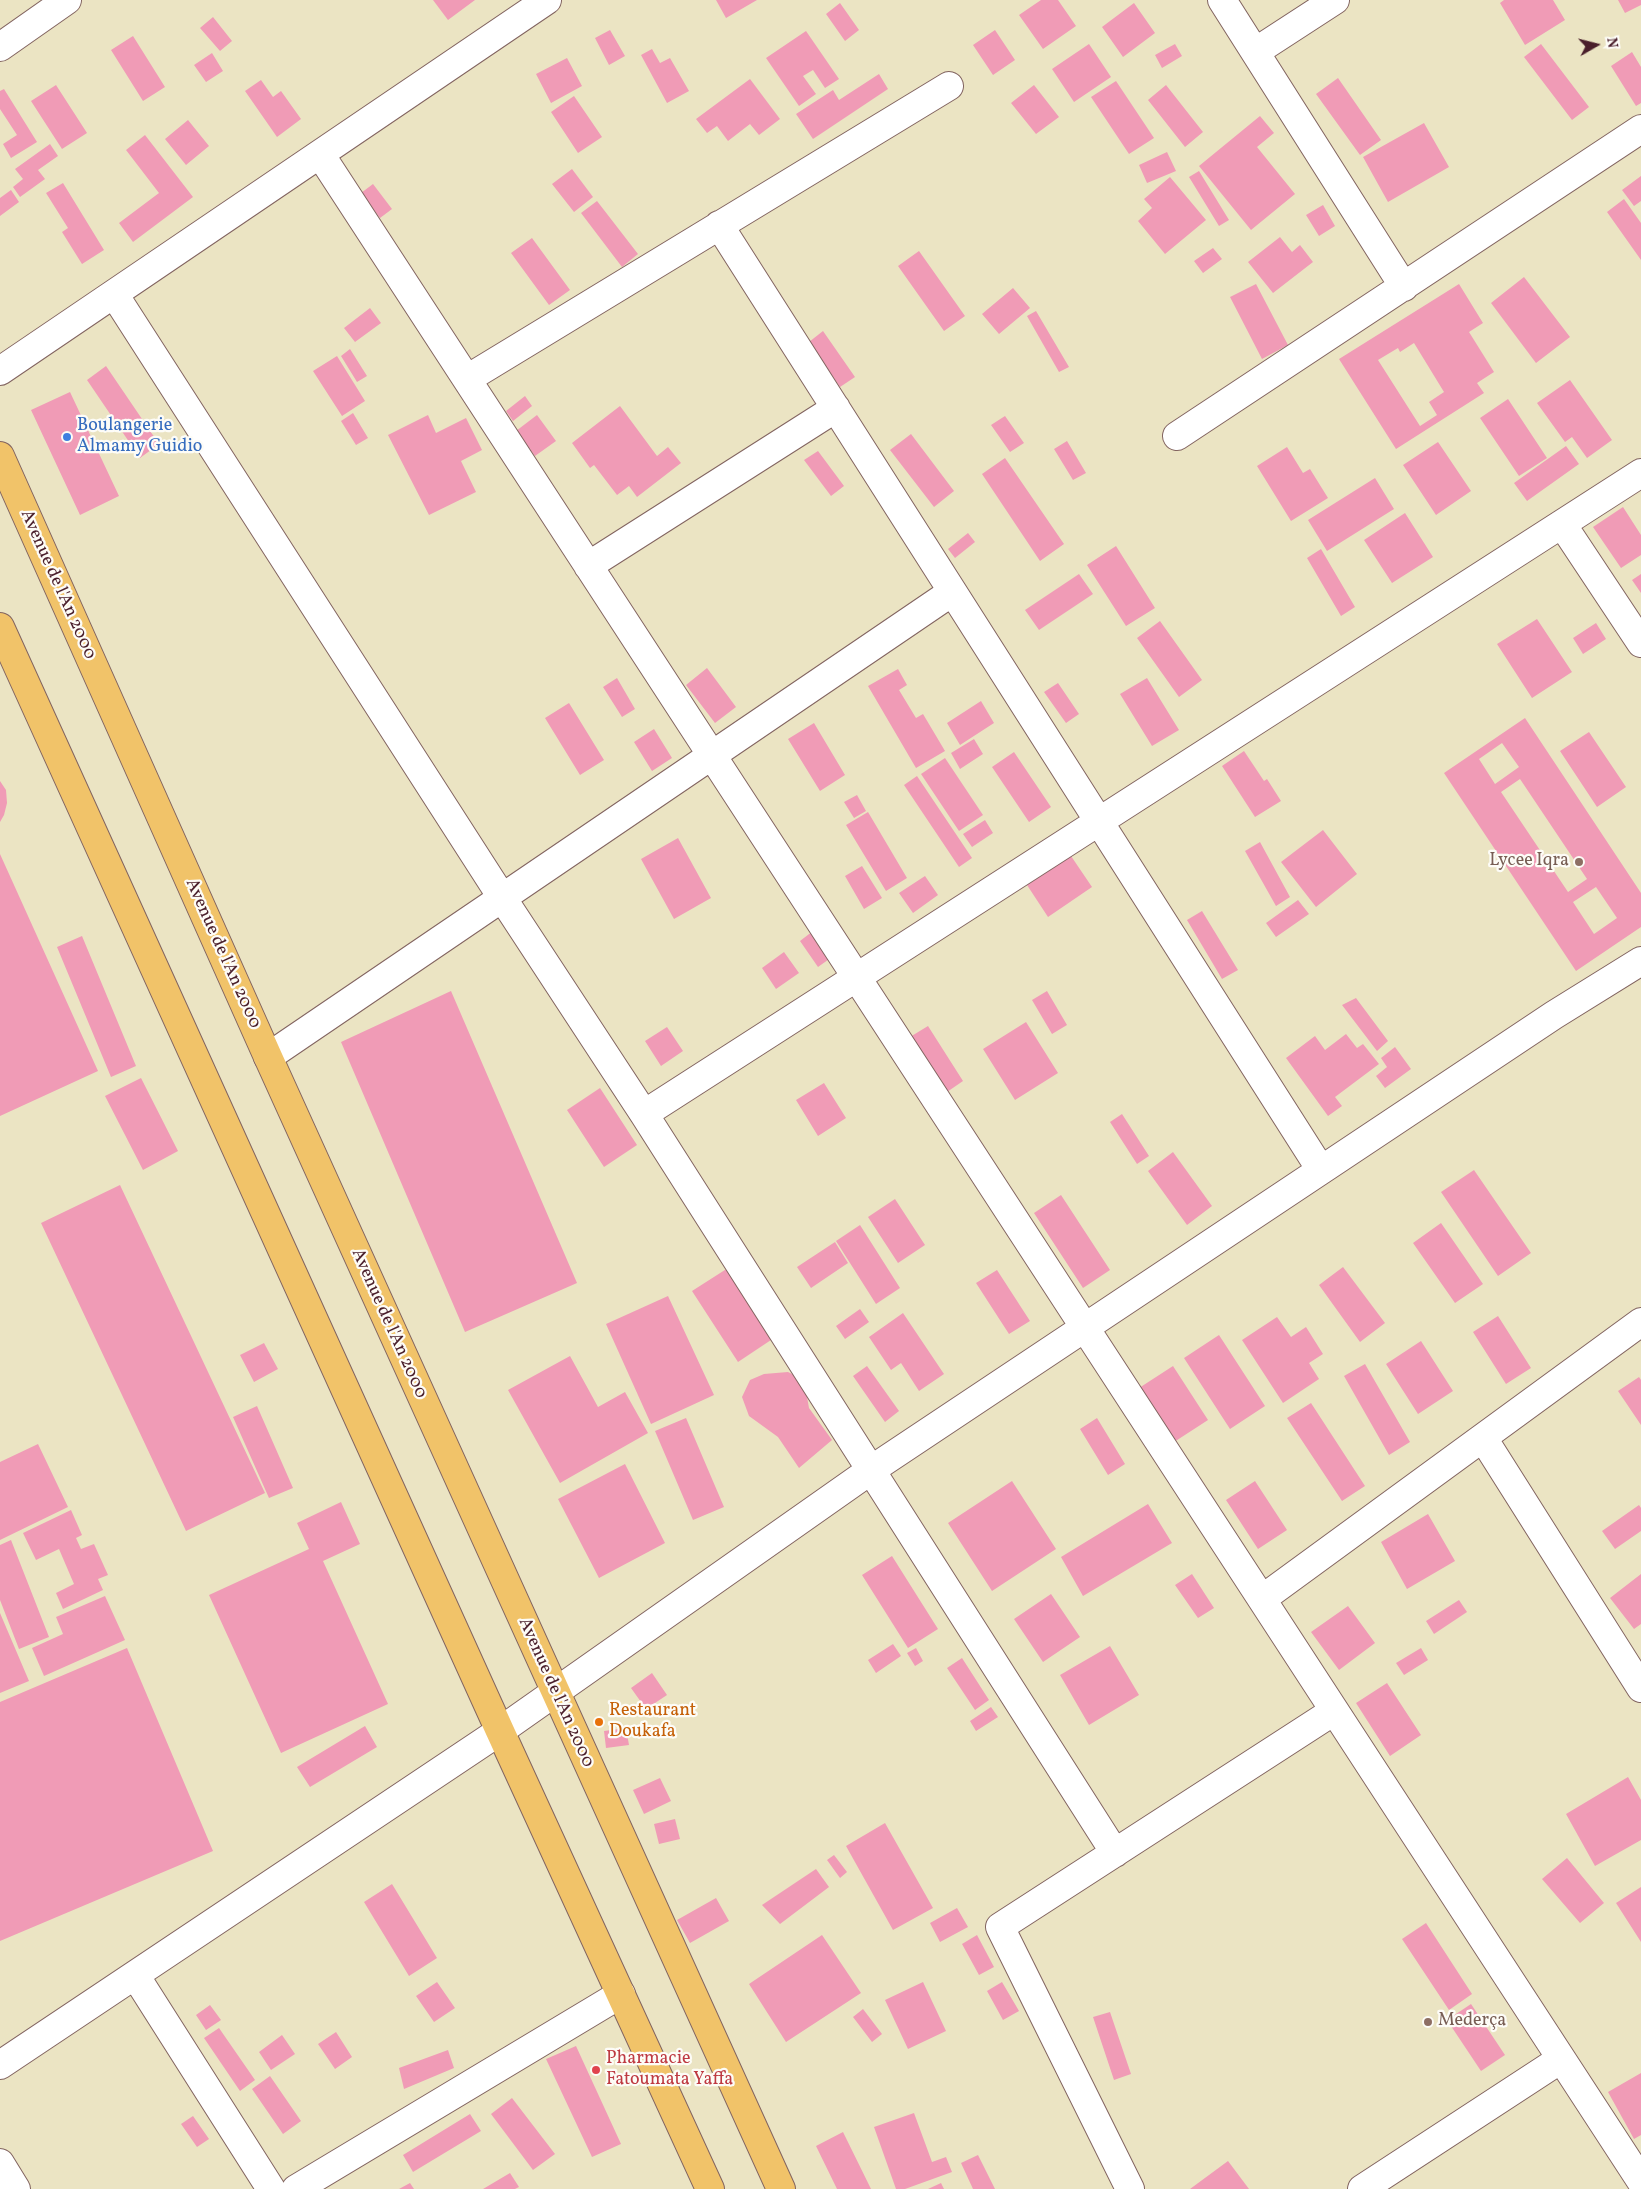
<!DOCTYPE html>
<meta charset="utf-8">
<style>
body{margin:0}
#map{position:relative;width:1641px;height:2189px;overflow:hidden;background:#ebe4c3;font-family:Vollkorn,serif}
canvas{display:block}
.north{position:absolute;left:1571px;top:20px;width:50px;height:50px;-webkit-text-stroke:4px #fdfcf7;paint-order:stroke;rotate:82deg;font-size:14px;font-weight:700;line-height:20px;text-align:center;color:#4a1f2b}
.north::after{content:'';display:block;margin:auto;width:18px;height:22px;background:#4a1f2b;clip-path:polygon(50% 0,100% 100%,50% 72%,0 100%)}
</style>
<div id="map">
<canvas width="1641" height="2189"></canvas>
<div class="north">N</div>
</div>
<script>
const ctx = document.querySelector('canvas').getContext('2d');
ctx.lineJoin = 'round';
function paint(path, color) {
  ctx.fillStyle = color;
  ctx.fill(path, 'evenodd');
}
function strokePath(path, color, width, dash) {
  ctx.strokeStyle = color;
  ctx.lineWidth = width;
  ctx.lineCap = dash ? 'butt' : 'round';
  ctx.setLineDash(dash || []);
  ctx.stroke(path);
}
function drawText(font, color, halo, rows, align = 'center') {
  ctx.font = font + ' Vollkorn,serif';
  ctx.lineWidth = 4.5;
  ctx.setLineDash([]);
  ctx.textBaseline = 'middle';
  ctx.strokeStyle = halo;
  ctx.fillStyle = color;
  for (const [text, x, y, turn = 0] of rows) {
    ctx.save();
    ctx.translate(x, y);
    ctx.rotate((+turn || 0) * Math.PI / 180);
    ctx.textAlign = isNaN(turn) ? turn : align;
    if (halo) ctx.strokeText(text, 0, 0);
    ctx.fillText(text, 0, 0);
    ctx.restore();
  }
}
const building = new Path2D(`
 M 433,0 L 475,0 L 448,20 Z
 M 716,0 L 757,0 L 726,18 Z
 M 1041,0 L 1058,0 L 1076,26 L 1043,49 L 1019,15 Z
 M 1504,0 L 1553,0 L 1565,20 L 1525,45 L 1500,3 Z
 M 1618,0 L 1641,0 L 1641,5 L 1625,13 Z
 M 840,3 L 859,30 L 845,41 L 826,14 Z
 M 1134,3 L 1155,33 L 1123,57 L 1102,27 Z
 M 213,17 L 232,41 L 220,51 L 200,28 Z
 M 610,30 L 625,56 L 609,65 L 595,38 Z
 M 995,30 L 1015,60 L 993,75 L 973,45 Z
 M 806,31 L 839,79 L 825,88 L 813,70 L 803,76 L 816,94 L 799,106 L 766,58 Z
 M 133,36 L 165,87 L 143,101 L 111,50 Z
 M 1089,44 L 1111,77 L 1074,102 L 1052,69 Z
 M 1175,44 L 1182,56 L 1162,68 L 1155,55 Z
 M 1541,44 L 1589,107 L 1572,120 L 1524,57 Z
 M 652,49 L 660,63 L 670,58 L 689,91 L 667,103 L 641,55 Z
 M 1632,52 L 1641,67 L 1641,103 L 1636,106 L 1611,66 Z
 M 212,53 L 223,71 L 206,82 L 194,65 Z
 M 567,58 L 582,86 L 551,103 L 536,74 Z
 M 879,74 L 888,89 L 813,139 L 796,114 L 833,90 L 839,100 Z
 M 1338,78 L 1381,140 L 1360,155 L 1316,94 Z
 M 750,79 L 780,119 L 759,135 L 750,124 L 728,141 L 717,126 L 707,133 L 696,119 Z
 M 261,80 L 273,97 L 281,91 L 301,119 L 277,137 L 245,91 Z
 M 1116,81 L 1154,138 L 1129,154 L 1091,97 Z
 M 56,85 L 87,133 L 62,149 L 31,101 Z
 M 1034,85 L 1059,117 L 1036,134 L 1011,103 Z
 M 1166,85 L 1203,132 L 1185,147 L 1148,100 Z
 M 4,89 L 37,142 L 11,158 L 3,144 L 17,135 L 0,109 L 0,91 Z
 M 574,96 L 602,137 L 578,153 L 551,112 Z
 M 1260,116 L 1274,133 L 1257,147 L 1295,194 L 1251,230 L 1199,166 Z
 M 188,120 L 209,146 L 186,165 L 165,139 Z
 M 1424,123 L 1449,167 L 1388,202 L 1363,157 Z
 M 145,135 L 193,197 L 133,242 L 119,223 L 159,193 L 126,150 Z
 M 50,144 L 58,156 L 38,170 L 45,179 L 20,197 L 13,187 L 23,179 L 15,169 Z
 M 1167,152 L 1176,171 L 1147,183 L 1139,165 Z
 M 572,169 L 593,197 L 574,212 L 552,184 Z
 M 1199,171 L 1229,220 L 1219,226 L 1189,177 Z
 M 1641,176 L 1641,201 L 1634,206 L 1622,190 Z
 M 1170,177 L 1206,220 L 1165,254 L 1138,221 L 1152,208 L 1144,199 Z
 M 63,183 L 104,250 L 82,264 L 62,232 L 68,228 L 46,193 Z
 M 373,184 L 392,209 L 380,218 L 361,193 Z
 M 11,190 L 19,202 L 0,216 L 0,198 Z
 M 1624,199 L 1641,223 L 1641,260 L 1607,212 Z
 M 597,201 L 638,254 L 622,267 L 581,213 Z
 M 1323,205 L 1335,226 L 1319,236 L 1306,215 Z
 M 1280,237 L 1292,252 L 1300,245 L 1313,262 L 1273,293 L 1248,262 Z
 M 532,238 L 570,290 L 549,305 L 511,253 Z
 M 1213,248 L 1222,259 L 1203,273 L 1194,261 Z
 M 919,251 L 965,316 L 944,331 L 898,266 Z
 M 1524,277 L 1570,337 L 1536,363 L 1491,303 Z
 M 1256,284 L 1288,345 L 1262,359 L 1230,297 Z
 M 1459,284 L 1483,323 L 1469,332 L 1494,372 L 1477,383 L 1484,393 L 1396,449 L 1339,359 ZM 1414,343 L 1444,392 L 1429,402 L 1437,415 L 1420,426 L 1378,360 L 1398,348 L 1400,352 Z
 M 1013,288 L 1030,308 L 999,334 L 982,314 Z
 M 370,308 L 381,323 L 355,342 L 344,328 Z
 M 1036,311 L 1069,367 L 1059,372 L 1027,316 Z
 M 823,331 L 855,377 L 840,387 L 809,342 Z
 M 350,349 L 367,376 L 357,382 L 341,356 Z
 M 337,356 L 365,401 L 342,416 L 313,371 Z
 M 106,366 L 159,444 L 140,458 L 87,380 Z
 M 1570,380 L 1612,440 L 1587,458 L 1572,437 L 1565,442 L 1537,403 Z
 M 70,392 L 119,496 L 80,515 L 31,410 Z
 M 525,396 L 532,406 L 513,421 L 506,411 Z
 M 1508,399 L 1547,458 L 1519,476 L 1480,418 Z
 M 620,406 L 657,456 L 668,447 L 681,463 L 637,497 L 629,486 L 617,495 L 594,465 L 590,468 L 572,443 Z
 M 353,413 L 368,438 L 356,445 L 341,421 Z
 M 428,415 L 436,433 L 466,418 L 482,450 L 461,461 L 476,492 L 429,515 L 388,435 Z
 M 537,415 L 556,441 L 535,456 L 516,431 Z
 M 1005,416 L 1024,443 L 1010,452 L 991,425 Z
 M 911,434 L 954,491 L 934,507 L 890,450 Z
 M 1067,441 L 1086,473 L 1073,480 L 1054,449 Z
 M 1438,442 L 1471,491 L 1436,515 L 1403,465 Z
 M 1566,446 L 1579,464 L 1527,501 L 1514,483 Z
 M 1287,447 L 1303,473 L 1310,469 L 1328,498 L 1291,521 L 1257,466 Z
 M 818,451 L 844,486 L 831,496 L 804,460 Z
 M 1005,458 L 1064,544 L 1040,561 L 982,474 Z
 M 1375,478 L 1394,509 L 1327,551 L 1308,520 Z
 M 1623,507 L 1641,535 L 1641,555 L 1621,568 L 1593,527 Z
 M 1405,513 L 1433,557 L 1392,583 L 1364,540 Z
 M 968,533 L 975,542 L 955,558 L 948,549 Z
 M 1116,546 L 1155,608 L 1126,626 L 1087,565 Z
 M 1321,549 L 1355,607 L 1341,616 L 1307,558 Z
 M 1079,574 L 1093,594 L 1039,630 L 1025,610 Z
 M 1641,574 L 1641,593 L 1632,580 Z
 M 1537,619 L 1572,672 L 1532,698 L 1497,644 Z
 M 1160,621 L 1202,680 L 1179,697 L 1137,638 Z
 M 1596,623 L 1606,639 L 1583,654 L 1573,638 Z
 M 707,668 L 736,707 L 715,723 L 686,685 Z
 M 898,669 L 907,685 L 899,690 L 916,718 L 923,714 L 945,751 L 916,768 L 868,686 Z
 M 617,678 L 635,709 L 622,717 L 603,687 Z
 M 1147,678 L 1179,730 L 1152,746 L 1120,694 Z
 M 1058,683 L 1079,714 L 1066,723 L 1044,692 Z
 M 981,701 L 994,723 L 960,745 L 947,723 Z
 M 569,703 L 604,760 L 580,775 L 545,718 Z
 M 1525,718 L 1641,893 L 1641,927 L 1576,971 L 1444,773 ZM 1502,743 L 1519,767 L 1495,784 L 1479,759 ZM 1520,779 L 1587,879 L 1568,892 L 1501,792 ZM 1596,887 L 1617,918 L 1594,934 L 1573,902 Z
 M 814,723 L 845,775 L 820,791 L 788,739 Z
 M 654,729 L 672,758 L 652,771 L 634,742 Z
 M 1589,732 L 1626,787 L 1597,807 L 1560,751 Z
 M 974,739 L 983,754 L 960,769 L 951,753 Z
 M 1244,751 L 1264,781 L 1267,779 L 1281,801 L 1255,817 L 1222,766 Z
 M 1014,752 L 1051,807 L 1029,822 L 992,767 Z
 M 945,758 L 983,815 L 959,831 L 921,774 Z
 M 917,776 L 972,858 L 959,867 L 904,785 Z
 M 0,781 L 6,790 L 7,803 L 4,815 L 0,822 Z
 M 857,795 L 866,811 L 854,818 L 844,802 Z
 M 868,812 L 907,878 L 886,891 L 846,825 Z
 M 985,820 L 993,833 L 972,847 L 963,834 Z
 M 1323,830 L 1357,874 L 1316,907 L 1281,862 Z
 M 678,838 L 711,898 L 674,919 L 641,859 Z
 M 1260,842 L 1290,897 L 1276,906 L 1245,851 Z
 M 0,854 L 98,1071 L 0,1116 Z
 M 1071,856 L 1092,887 L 1048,917 L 1027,885 Z
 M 862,866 L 882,898 L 864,909 L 845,876 Z
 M 925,876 L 938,895 L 913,913 L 899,893 Z
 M 1298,900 L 1309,914 L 1276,937 L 1266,923 Z
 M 1202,911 L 1238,970 L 1222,979 L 1187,920 Z
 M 813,931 L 832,957 L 818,967 L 800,941 Z
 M 82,936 L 136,1066 L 111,1077 L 57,947 Z
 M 784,952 L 799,973 L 776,989 L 762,968 Z
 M 451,991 L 577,1283 L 465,1332 L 341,1042 Z
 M 1047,991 L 1067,1025 L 1052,1034 L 1032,1000 Z
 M 1356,998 L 1388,1041 L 1377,1051 L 1342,1005 Z
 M 1026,1022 L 1058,1073 L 1015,1100 L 983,1049 Z
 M 928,1026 L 963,1081 L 947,1092 L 910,1037 Z
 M 667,1027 L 683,1051 L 661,1066 L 645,1041 Z
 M 1346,1034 L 1357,1048 L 1363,1044 L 1379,1064 L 1335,1097 L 1342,1106 L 1328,1116 L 1286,1058 L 1315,1036 L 1325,1050 Z
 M 1395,1047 L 1411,1069 L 1385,1088 L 1376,1076 L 1387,1067 L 1381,1058 Z
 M 141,1078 L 178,1151 L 143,1170 L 105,1096 Z
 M 824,1083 L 846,1118 L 818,1136 L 796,1100 Z
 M 600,1088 L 637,1145 L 604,1167 L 567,1110 Z
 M 1122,1114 L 1149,1156 L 1137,1164 L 1110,1122 Z
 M 1173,1152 L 1212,1206 L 1187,1225 L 1148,1171 Z
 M 1474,1170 L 1531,1253 L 1498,1276 L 1441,1192 Z
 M 120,1185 L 265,1493 L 186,1531 L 41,1223 Z
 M 1061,1195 L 1110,1270 L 1083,1288 L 1034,1213 Z
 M 895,1199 L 925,1245 L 898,1263 L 868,1217 Z
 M 1441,1223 L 1483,1284 L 1455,1303 L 1413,1243 Z
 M 860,1225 L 900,1288 L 876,1304 L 836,1241 Z
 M 835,1242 L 848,1263 L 811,1288 L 797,1267 Z
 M 1343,1267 L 1385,1323 L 1360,1342 L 1319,1285 Z
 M 728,1268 L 774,1338 L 738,1362 L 692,1291 Z
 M 997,1270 L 1030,1321 L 1009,1334 L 976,1283 Z
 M 668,1296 L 714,1395 L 651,1424 L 606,1324 Z
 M 860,1309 L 869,1322 L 845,1339 L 836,1326 Z
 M 903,1313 L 944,1374 L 919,1391 L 901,1363 L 891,1370 L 869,1337 Z
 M 1498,1316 L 1531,1368 L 1506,1384 L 1473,1332 Z
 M 1277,1317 L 1291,1337 L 1306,1327 L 1323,1354 L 1309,1363 L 1319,1379 L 1283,1403 L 1242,1340 Z
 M 1219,1335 L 1265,1406 L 1230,1429 L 1184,1358 Z
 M 1421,1341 L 1453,1391 L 1418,1414 L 1386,1364 Z
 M 264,1343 L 278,1369 L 254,1382 L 240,1355 Z
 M 570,1356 L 598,1407 L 625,1392 L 648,1433 L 560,1483 L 508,1390 Z
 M 1365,1364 L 1410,1442 L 1389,1455 L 1344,1376 Z
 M 867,1366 L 899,1411 L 885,1422 L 853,1376 Z
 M 1173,1366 L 1208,1420 L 1171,1444 L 1136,1390 Z
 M 788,1372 L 804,1380 L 809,1408 L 832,1440 L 799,1468 L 778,1437 L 749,1416 L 742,1397 L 750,1380 L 764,1374 Z
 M 1639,1377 L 1641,1380 L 1641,1425 L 1618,1391 Z
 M 1311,1403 L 1365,1486 L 1342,1501 L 1287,1418 Z
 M 257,1406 L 293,1488 L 269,1498 L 233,1417 Z
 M 686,1418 L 724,1507 L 693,1520 L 655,1431 Z
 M 1097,1418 L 1125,1464 L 1108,1475 L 1080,1429 Z
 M 38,1444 L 68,1507 L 0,1540 L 0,1462 Z
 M 625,1464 L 665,1543 L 599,1578 L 558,1499 Z
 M 1012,1481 L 1056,1549 L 992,1591 L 948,1523 Z
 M 1255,1481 L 1287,1530 L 1258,1549 L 1226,1500 Z
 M 341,1502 L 360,1544 L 323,1561 L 388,1704 L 281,1753 L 209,1595 L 309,1549 L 297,1523 Z
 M 1148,1504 L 1172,1543 L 1083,1596 L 1061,1557 Z
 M 1639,1505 L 1641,1508 L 1641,1531 L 1615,1549 L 1602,1531 Z
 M 71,1510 L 82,1535 L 76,1538 L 81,1549 L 94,1544 L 108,1575 L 98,1579 L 103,1590 L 63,1609 L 56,1593 L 74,1584 L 59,1549 L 36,1560 L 23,1533 Z
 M 1428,1514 L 1455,1561 L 1407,1589 L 1381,1542 Z
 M 11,1540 L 49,1637 L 19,1649 L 0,1600 L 0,1545 Z
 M 892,1556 L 938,1629 L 908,1648 L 862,1575 Z
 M 1192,1574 L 1214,1608 L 1198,1618 L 1175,1585 Z
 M 1641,1574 L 1641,1624 L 1634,1629 L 1610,1598 Z
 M 1051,1594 L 1080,1637 L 1043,1662 L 1014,1619 Z
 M 105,1596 L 125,1640 L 44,1676 L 32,1648 L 63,1634 L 56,1617 Z
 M 1459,1600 L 1467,1612 L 1434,1634 L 1426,1621 Z
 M 1348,1606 L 1375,1643 L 1339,1670 L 1311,1632 Z
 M 0,1613 L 29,1681 L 0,1693 Z
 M 893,1644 L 901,1656 L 876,1673 L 868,1660 Z
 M 1110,1646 L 1139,1695 L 1089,1725 L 1060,1675 Z
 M 127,1648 L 213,1851 L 0,1941 L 0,1702 Z
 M 916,1648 L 923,1661 L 915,1666 L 907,1653 Z
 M 1421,1648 L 1428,1660 L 1404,1675 L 1396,1663 Z
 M 962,1658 L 989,1700 L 975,1710 L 947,1668 Z
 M 652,1673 L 667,1695 L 646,1709 L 631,1688 Z
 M 1387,1683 L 1421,1735 L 1390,1756 L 1356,1703 Z
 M 991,1707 L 998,1717 L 976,1731 L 970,1721 Z
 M 365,1726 L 377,1747 L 310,1787 L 297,1767 Z
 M 626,1728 L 629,1745 L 606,1748 L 604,1731 Z
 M 1628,1777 L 1641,1800 L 1641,1840 L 1595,1866 L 1566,1814 Z
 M 660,1778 L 671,1801 L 644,1814 L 633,1790 Z
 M 675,1819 L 680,1839 L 659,1844 L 654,1824 Z
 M 885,1823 L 933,1908 L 893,1930 L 846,1846 Z
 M 834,1855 L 847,1872 L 840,1878 L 827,1860 Z
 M 1567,1858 L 1604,1903 L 1580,1923 L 1542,1879 Z
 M 816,1869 L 829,1887 L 780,1924 L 762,1905 Z
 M 392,1884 L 437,1958 L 409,1976 L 364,1902 Z
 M 1641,1887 L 1641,1942 L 1616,1903 Z
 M 716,1898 L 729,1921 L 690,1943 L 677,1920 Z
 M 957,1908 L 968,1927 L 940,1942 L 930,1923 Z
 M 1426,1923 L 1472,1994 L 1449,2010 L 1402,1939 Z
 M 822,1935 L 861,1993 L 786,2042 L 749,1984 Z
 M 977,1935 L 994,1967 L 979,1975 L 962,1944 Z
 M 437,1982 L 455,2008 L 434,2022 L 416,1996 Z
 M 923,1982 L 946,2031 L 908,2049 L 885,2000 Z
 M 1002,1982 L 1019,2011 L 1003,2020 L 987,1991 Z
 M 1471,2004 L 1505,2055 L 1481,2071 L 1447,2020 Z
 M 210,2005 L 221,2020 L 206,2030 L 196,2015 Z
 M 863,2009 L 882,2034 L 872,2042 L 853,2017 Z
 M 1110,2012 L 1131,2074 L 1114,2080 L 1093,2017 Z
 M 219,2028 L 255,2080 L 240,2091 L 204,2038 Z
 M 336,2032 L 352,2057 L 335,2069 L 318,2044 Z
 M 282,2035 L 295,2054 L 271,2070 L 259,2052 Z
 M 576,2046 L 621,2144 L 592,2157 L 546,2059 Z
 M 448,2050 L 454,2068 L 404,2089 L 399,2068 Z
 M 1641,2073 L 1641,2135 L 1634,2139 L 1608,2092 Z
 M 270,2076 L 301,2121 L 283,2134 L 252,2089 Z
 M 512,2098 L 555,2154 L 533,2170 L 491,2114 Z
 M 914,2113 L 932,2162 L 946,2157 L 952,2172 L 905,2189 L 896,2189 L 874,2127 Z
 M 470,2114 L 481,2131 L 413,2172 L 403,2155 Z
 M 193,2116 L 209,2139 L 197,2147 L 181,2124 Z
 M 843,2132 L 871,2189 L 837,2189 L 816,2146 Z
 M 978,2155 L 995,2189 L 973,2189 L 961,2163 Z
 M 1228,2161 L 1249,2189 L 1190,2189 Z
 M 510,2173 L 519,2187 L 515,2189 L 483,2189 Z
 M 410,2183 L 414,2189 L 399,2189 Z
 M 941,2183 L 944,2189 L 928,2189 Z`);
const minor = new Path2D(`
 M 1222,0 L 1404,287
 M 0,47 L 67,0
 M 1255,52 L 1335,0
 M 320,154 L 1641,2181
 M 719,225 L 1321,1170
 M 114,294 L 503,899 L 644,1114 L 1115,1853
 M 0,371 L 547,0
 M 467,379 L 949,86
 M 1177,436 L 1641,129
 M 1562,524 L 1641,643
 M 588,566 L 836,408
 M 268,1057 L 952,592
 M 644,1114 L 1641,473
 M 1483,1438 L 1641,1688
 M 1262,1599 L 1641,1322
 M 135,1975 L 271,2189
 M 0,2065 L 500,1731 L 871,1470 L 1554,1015 L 1641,961
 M 0,2163 L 16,2189
 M 296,2189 L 621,1994
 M 1130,2189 L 1000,1927 L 1334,1711
 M 1362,2189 L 1561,2059`);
const major = new Path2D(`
 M 0,456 L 268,1057 L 781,2189
 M 0,627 L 500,1731 L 710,2189`);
const markers = [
 [67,437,5,"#3f7fe0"],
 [1579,862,5,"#8d6e63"],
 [599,1722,5,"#e8710a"],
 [1428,2022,5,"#8d6e63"],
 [596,2070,5,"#e0444e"]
];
const shopNames = [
 ["Boulangerie",77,427],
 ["Almamy Guidio",77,448]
];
const streetNames = [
 ["Avenue de l'An 2000",57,585,66],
 ["Avenue de l'An 2000",222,954,66],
 ["Avenue de l'An 2000",388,1324,66],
 ["Avenue de l'An 2000",555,1693,66]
];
const educationNames = [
 ["Lycee Iqra",1569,862],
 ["Mederça",1438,2022,"left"]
];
const foodNames = [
 ["Restaurant",609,1712],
 ["Doukafa",609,1733]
];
const healthNames = [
 ["Pharmacie",606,2060],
 ["Fatoumata Yaffa",606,2081]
];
paint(building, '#f09bb6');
strokePath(minor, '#826460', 30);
strokePath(major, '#826460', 30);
strokePath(minor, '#fff', 28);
strokePath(major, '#f1c369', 28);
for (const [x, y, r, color] of markers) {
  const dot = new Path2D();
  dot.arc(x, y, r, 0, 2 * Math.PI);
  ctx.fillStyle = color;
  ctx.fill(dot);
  strokePath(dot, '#fdfcf7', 2);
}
drawText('18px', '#366cbe', '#fdfcf7', shopNames, 'left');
drawText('18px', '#4a1f2b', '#fdfcf7', streetNames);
drawText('18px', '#785e54', '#fdfcf7', educationNames, 'right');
drawText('18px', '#c56008', '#fdfcf7', foodNames, 'left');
drawText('18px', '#be3a42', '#fdfcf7', healthNames, 'left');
</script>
